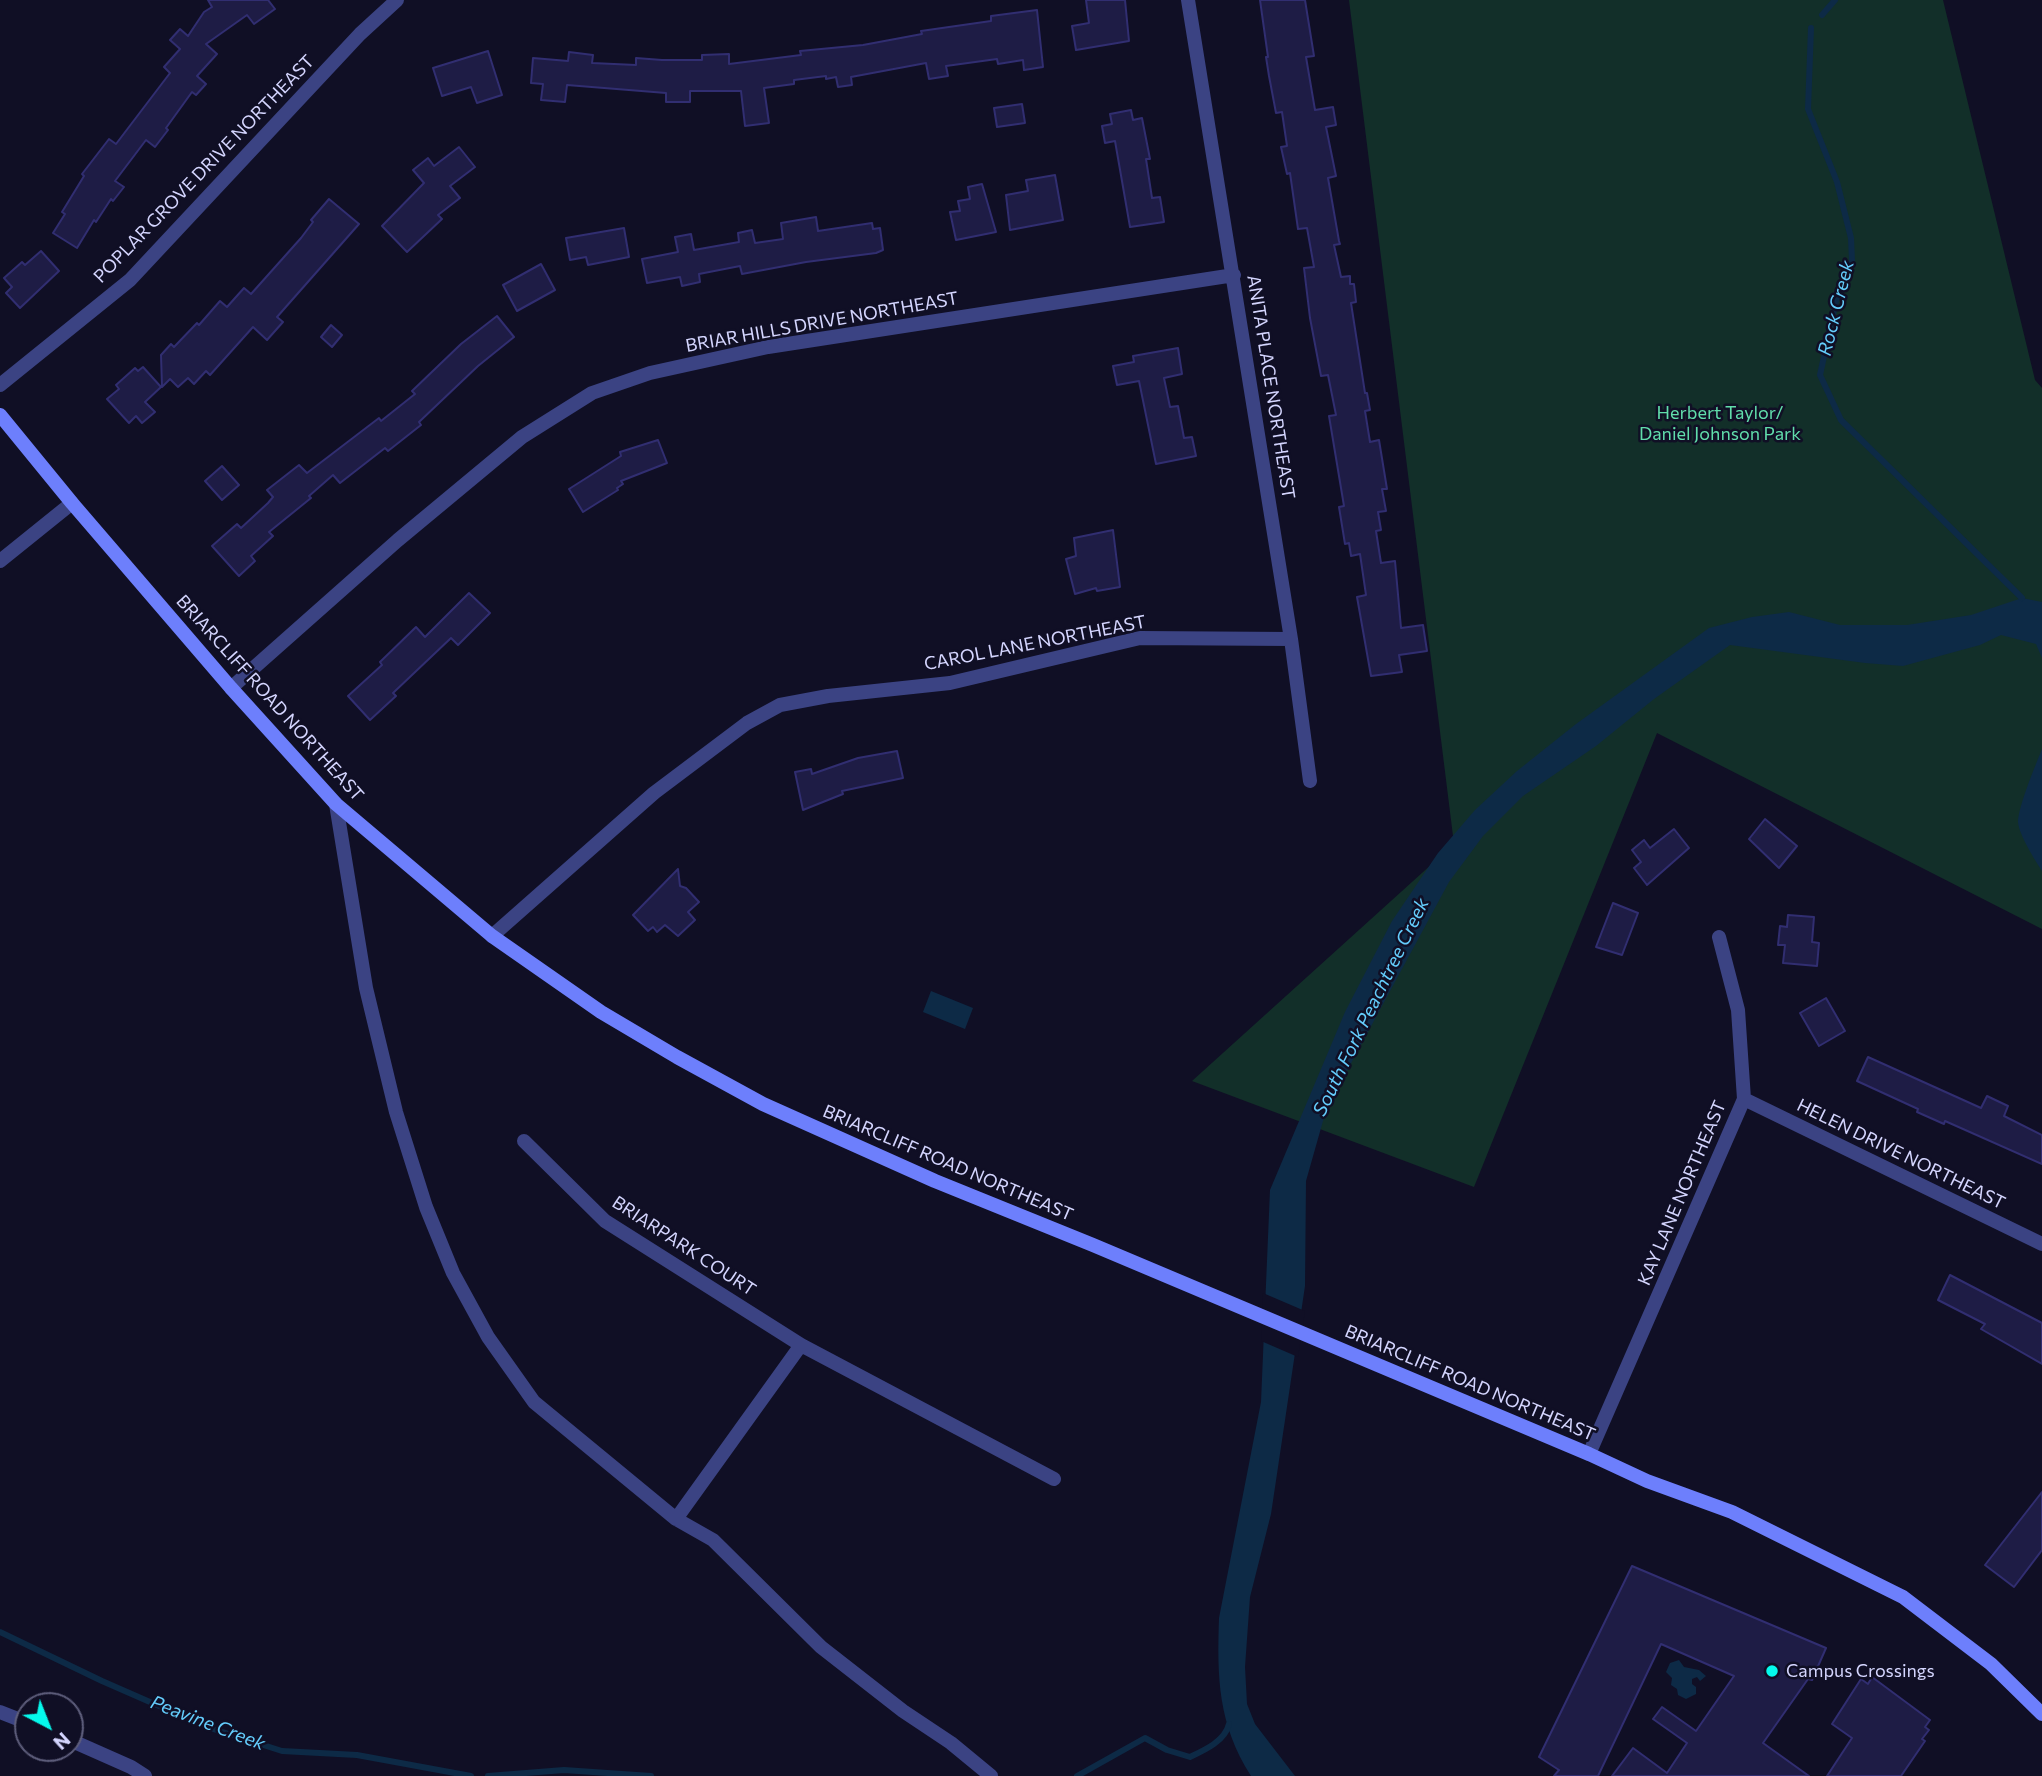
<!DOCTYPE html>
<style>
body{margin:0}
#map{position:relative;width:2042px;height:1776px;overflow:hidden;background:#100f25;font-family:Commissioner,sans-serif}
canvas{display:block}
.north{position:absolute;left:14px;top:1692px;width:70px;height:70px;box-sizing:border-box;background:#100f25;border:2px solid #5e5e7c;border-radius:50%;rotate:138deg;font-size:19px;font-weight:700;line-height:28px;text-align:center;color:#d4d5fe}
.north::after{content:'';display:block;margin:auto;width:24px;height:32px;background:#05f9ec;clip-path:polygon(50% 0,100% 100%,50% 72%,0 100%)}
</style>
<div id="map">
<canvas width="2042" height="1776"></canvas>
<div class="north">N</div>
</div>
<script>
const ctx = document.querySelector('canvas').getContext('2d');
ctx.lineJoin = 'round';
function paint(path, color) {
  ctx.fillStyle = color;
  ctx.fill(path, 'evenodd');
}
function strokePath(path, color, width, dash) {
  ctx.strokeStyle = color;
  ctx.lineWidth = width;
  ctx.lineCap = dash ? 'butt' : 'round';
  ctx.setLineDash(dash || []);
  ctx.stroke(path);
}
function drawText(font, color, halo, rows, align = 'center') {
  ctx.font = font + ' Commissioner,sans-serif';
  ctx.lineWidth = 5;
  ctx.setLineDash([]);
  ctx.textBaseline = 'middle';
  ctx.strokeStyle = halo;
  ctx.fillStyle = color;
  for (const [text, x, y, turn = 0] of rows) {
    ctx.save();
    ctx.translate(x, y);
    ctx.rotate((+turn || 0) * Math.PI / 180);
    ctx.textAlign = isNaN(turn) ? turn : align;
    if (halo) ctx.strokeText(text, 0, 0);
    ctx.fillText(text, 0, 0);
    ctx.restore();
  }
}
const green = new Path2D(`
 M 1349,0 L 1943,0 L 2035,380 L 2042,388 L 2042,929 L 1657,733 L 1474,1187 L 1192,1081 L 1454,844 Z`);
const water = new Path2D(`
 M 2022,598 L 2042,602 L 2042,658 L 2036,644 L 2001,635 L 1980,645 L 1903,666 L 1865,663 L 1730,645 L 1654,699 L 1596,746 L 1523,796 L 1483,836 L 1449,882 L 1349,1067 L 1323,1121 L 1306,1181 L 1305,1286 L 1271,1514 L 1250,1597 L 1245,1667 L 1247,1704 L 1255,1724 L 1295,1776 L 1251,1776 C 1218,1724 1217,1678 1219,1618 L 1261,1402 L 1270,1190 L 1345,1012 L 1392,921 L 1438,853 L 1475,810 L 1517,771 L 1576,724 L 1709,628 L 1752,617 L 1789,612 L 1840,625 L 1907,625 L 1971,615 Z
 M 2042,749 L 2042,871 C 2035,860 2019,835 2018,822 C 2018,807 2036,764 2042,749 Z
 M 931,991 L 973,1008 L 965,1029 L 923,1012 Z
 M 1679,1660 L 1684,1667 L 1699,1670 L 1706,1676 L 1700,1681 L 1697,1677 L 1692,1679 L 1692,1684 L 1696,1687 L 1696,1694 L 1686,1699 L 1678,1695 L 1677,1689 L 1671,1685 L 1672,1678 L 1666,1672 L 1670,1663 Z`);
const pier = new Path2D(`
 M 1263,1293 L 1305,1311 L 1298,1357 L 1261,1341 Z`);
const stream = new Path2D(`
 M 1822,15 L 1835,0
 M 1811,28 L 1808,109 L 1837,182 L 1851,238 L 1852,261 L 1836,301 L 1820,375 L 1841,420 L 2022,598
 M 0,1632 L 102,1681 L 207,1727 L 282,1751 L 357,1755 L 471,1776
 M 488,1776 L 564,1770 L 651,1776
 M 1077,1776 L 1145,1738 L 1167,1750 L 1190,1757 C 1205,1750 1225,1741 1229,1724`);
const building = new Path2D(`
 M 208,0 L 268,0 L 275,9 L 254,24 L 247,15 L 206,44 L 217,54 L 197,76 L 206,84 L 196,95 L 192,92 L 166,128 L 168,130 L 155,147 L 146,140 L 115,181 L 124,187 L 113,201 L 111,199 L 96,222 L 94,220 L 77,248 L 53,233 L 65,214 L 62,212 L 84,176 L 82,174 L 109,139 L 116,144 L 170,73 L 164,67 L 180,49 L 170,40 L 180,29 L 188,36 L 204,12 L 212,7 Z
 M 1086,0 L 1125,0 L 1129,41 L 1076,50 L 1072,26 L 1089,23 Z
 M 1260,0 L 1305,0 L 1314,56 L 1306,57 L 1315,110 L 1333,107 L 1336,125 L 1326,127 L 1336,176 L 1328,178 L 1339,241 L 1340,244 L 1334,245 L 1341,277 L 1350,276 L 1350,284 L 1354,284 L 1356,302 L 1351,303 L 1365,393 L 1367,393 L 1370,410 L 1365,411 L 1370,442 L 1379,440 L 1387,489 L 1382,489 L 1386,511 L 1378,512 L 1381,530 L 1376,531 L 1381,563 L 1395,561 L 1401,628 L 1423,625 L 1427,651 L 1399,655 L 1402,672 L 1371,676 L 1357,597 L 1366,595 L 1360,554 L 1351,556 L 1349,543 L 1345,544 L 1339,507 L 1344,506 L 1329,416 L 1336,415 L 1328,375 L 1321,376 L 1310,318 L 1304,268 L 1314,267 L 1307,228 L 1298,229 L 1290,173 L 1287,174 L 1281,147 L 1287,146 L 1282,112 L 1276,113 L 1269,76 L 1266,57 L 1268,57 Z
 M 1037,10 L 1043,67 L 1024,70 L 1023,60 L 998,64 L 997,59 L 946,66 L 948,76 L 929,79 L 926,63 L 851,77 L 852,85 L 838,87 L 836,77 L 826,79 L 826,76 L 794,80 L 794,84 L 764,88 L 769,123 L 745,126 L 741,91 L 690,91 L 690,102 L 666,102 L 666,93 L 567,85 L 565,102 L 541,100 L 543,84 L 531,83 L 533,58 L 568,61 L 569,52 L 593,55 L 592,63 L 636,65 L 636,58 L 662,60 L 702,60 L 702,55 L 729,54 L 729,64 L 801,55 L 800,51 L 863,45 L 922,34 L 921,31 L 991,21 L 991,16 Z
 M 488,51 L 502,95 L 477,103 L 471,87 L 442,96 L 433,68 Z
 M 1022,104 L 1025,123 L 997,127 L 994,108 Z
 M 1131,110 L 1133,120 L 1142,118 L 1150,159 L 1146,159 L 1152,198 L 1160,197 L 1164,222 L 1130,227 L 1115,141 L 1105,143 L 1102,126 L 1112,124 L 1110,114 Z
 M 459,147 L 475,167 L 450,186 L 460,198 L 438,215 L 442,219 L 407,252 L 382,226 L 424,183 L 413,170 L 428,158 L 434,166 Z
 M 1055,175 L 1063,220 L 1010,230 L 1006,195 L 1028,191 L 1026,180 Z
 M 982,184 L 996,232 L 956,240 L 950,212 L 960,211 L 958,201 L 970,199 L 968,187 Z
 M 329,199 L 359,224 L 277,317 L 283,322 L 267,340 L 253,327 L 210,375 L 206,371 L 194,384 L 188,378 L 178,387 L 170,379 L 162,387 L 161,355 L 171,344 L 174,347 L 197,323 L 199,325 L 220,301 L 227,307 L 244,288 L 251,294 L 301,238 L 313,222 L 311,220 Z
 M 816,217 L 818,231 L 872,223 L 873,229 L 880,228 L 883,250 L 876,253 L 806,262 L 742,274 L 740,266 L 699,274 L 700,282 L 682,286 L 680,277 L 647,283 L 642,259 L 678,252 L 675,237 L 691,234 L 694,250 L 739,242 L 738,233 L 752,230 L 755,243 L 783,239 L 781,223 Z
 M 624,228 L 629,257 L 588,265 L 586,257 L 570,260 L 566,238 Z
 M 41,251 L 59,271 L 20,308 L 6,293 L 12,287 L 4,278 L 22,262 L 25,265 Z
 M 541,264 L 555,290 L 517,311 L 503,285 Z
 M 497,316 L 514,337 L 478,366 L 419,422 L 421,425 L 388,451 L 385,448 L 340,483 L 333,475 L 309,496 L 311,498 L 269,532 L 273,536 L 251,556 L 255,561 L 239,576 L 212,546 L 237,524 L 241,528 L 268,503 L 273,497 L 267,490 L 299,465 L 307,473 L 379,418 L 381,421 L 415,394 L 412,391 L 461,344 Z
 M 331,325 L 342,335 L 332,347 L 321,337 Z
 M 1178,348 L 1182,374 L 1164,378 L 1170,407 L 1178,406 L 1184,438 L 1192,437 L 1196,456 L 1156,464 L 1139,381 L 1117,385 L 1113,366 L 1134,362 L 1133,356 Z
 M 143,367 L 161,387 L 145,402 L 155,412 L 142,423 L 136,416 L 129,423 L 107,399 L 119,389 L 116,385 L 135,368 L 138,371 Z
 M 658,440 L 667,463 L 621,481 L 623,484 L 617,488 L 618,490 L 583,512 L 569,489 L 621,456 L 620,452 Z
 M 222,466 L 239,485 L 222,500 L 205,481 Z
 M 1113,530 L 1120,587 L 1097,591 L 1096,588 L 1075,594 L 1066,559 L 1076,556 L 1074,538 Z
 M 469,593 L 490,613 L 458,645 L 451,638 L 393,693 L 396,696 L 370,720 L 348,696 L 382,665 L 380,662 L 416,627 L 425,637 Z
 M 897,751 L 903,778 L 842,791 L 843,794 L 803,810 L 795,772 L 811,769 L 812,774 L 858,758 Z
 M 1765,819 L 1797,846 L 1779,868 L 1749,839 Z
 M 1674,829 L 1689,848 L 1647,885 L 1634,868 L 1641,862 L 1632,850 L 1644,840 L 1650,848 Z
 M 678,869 L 680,886 L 686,888 L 699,902 L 688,912 L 695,920 L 678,936 L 665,925 L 657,932 L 653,927 L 648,931 L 633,915 Z
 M 1613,903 L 1638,913 L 1622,955 L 1596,947 Z
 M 1788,915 L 1814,917 L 1812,942 L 1819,943 L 1817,966 L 1783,963 L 1785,945 L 1778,945 L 1780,926 L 1787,927 Z
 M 1826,998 L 1845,1031 L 1819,1046 L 1800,1013 Z
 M 1868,1057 L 1981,1108 L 1987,1096 L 2008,1106 L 2004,1116 L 2042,1135 L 2042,1164 L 1945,1121 L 1944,1124 L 1917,1112 L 1918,1109 L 1857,1081 Z
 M 1950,1275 L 2042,1323 L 2042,1364 L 1981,1329 L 1985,1324 L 1938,1300 Z
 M 2042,1492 L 2042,1550 L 2014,1587 L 1985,1565 Z
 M 1632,1566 L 1826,1648 L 1812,1680 L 1808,1679 L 1763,1743 L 1809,1776 L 1612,1776 L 1633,1748 L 1667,1773 L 1687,1743 L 1653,1719 L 1662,1707 L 1696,1731 L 1734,1676 L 1661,1644 L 1598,1776 L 1554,1776 L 1559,1770 L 1539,1757 Z
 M 1872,1677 L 1930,1720 L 1925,1727 L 1929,1730 L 1922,1739 L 1925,1741 L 1901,1776 L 1827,1776 L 1852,1738 L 1832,1724 L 1861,1679 L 1868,1684 Z`);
const minor = new Path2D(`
 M 1188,0 L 1291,639 L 1310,781
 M 0,385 L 130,280 L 360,34 L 397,0
 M 0,561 L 72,503
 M 231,688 L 398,540 L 522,437 L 592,393 L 650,373 L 768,347 L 1234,275
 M 336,804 L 366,988 L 396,1112 L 426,1207 L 453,1273 L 488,1337 L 534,1402 L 676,1519 L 713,1540 L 821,1647 L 903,1711 L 951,1743 L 991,1776
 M 492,936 L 654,793 L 747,723 L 780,705 L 828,696 L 950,683 L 1140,638 L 1291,639
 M 1744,1099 L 2042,1244
 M 524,1141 L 605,1221 L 801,1345 L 1054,1479
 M 1589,1454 L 1744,1099 L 1738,1010 L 1719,937
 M 676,1519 L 801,1345
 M 0,1712 L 28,1723
 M 70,1740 L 131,1767 L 145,1776`);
const secondary = new Path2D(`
 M 0,415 L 72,503 L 231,688 L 336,804 L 492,936 L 601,1012 L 677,1057 L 763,1104 L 935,1181 L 1093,1245 L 1589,1454 L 1647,1481 L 1732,1512 L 1903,1597 L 1991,1664 L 2042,1714`);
const markers = [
 [1772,1671,7,"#05f9ec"]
];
const streetNames = [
 ["POPLAR GROVE DRIVE NORTHEAST",204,169,-46],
 ["BRIAR HILLS DRIVE NORTHEAST",822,322,-10],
 ["ANITA PLACE NORTHEAST",1271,387,81],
 ["CAROL LANE NORTHEAST",1035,643,-11],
 ["BRIARCLIFF ROAD NORTHEAST",270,698,48],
 ["HELEN DRIVE NORTHEAST",1901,1154,26],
 ["BRIARCLIFF ROAD NORTHEAST",948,1163,23],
 ["KAY LANE NORTHEAST",1682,1193,-67],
 ["BRIARPARK COURT",684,1246,33],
 ["BRIARCLIFF ROAD NORTHEAST",1470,1383,23]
];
const parkNames = [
 ["Herbert Taylor/",1720,413],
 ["Daniel Johnson Park",1720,434]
];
const poiNames = [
 ["Campus Crossings",1786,1671]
];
const waterNames = [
 ["Rock Creek",1836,308,-76],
 ["South Fork Peachtree Creek",1371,1007,-64],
 ["Peavine Creek",208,1723,21]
];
paint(green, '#122f29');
paint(water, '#0d2a46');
paint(pier, '#100f25');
strokePath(stream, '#0d2a46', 6);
paint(building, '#1e1c45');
strokePath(building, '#312e71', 2);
strokePath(minor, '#3b4383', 14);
strokePath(secondary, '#6d7ffc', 14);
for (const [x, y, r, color] of markers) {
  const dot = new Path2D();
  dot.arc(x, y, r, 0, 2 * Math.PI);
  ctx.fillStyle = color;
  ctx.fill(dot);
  strokePath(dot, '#100f25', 2.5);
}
drawText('18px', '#d4d5fe', '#100f25', streetNames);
drawText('18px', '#61ddab', '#100f25', parkNames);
drawText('18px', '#d4d5fe', '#100f25', poiNames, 'left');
drawText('italic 19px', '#64cdfc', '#100f25', waterNames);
</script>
